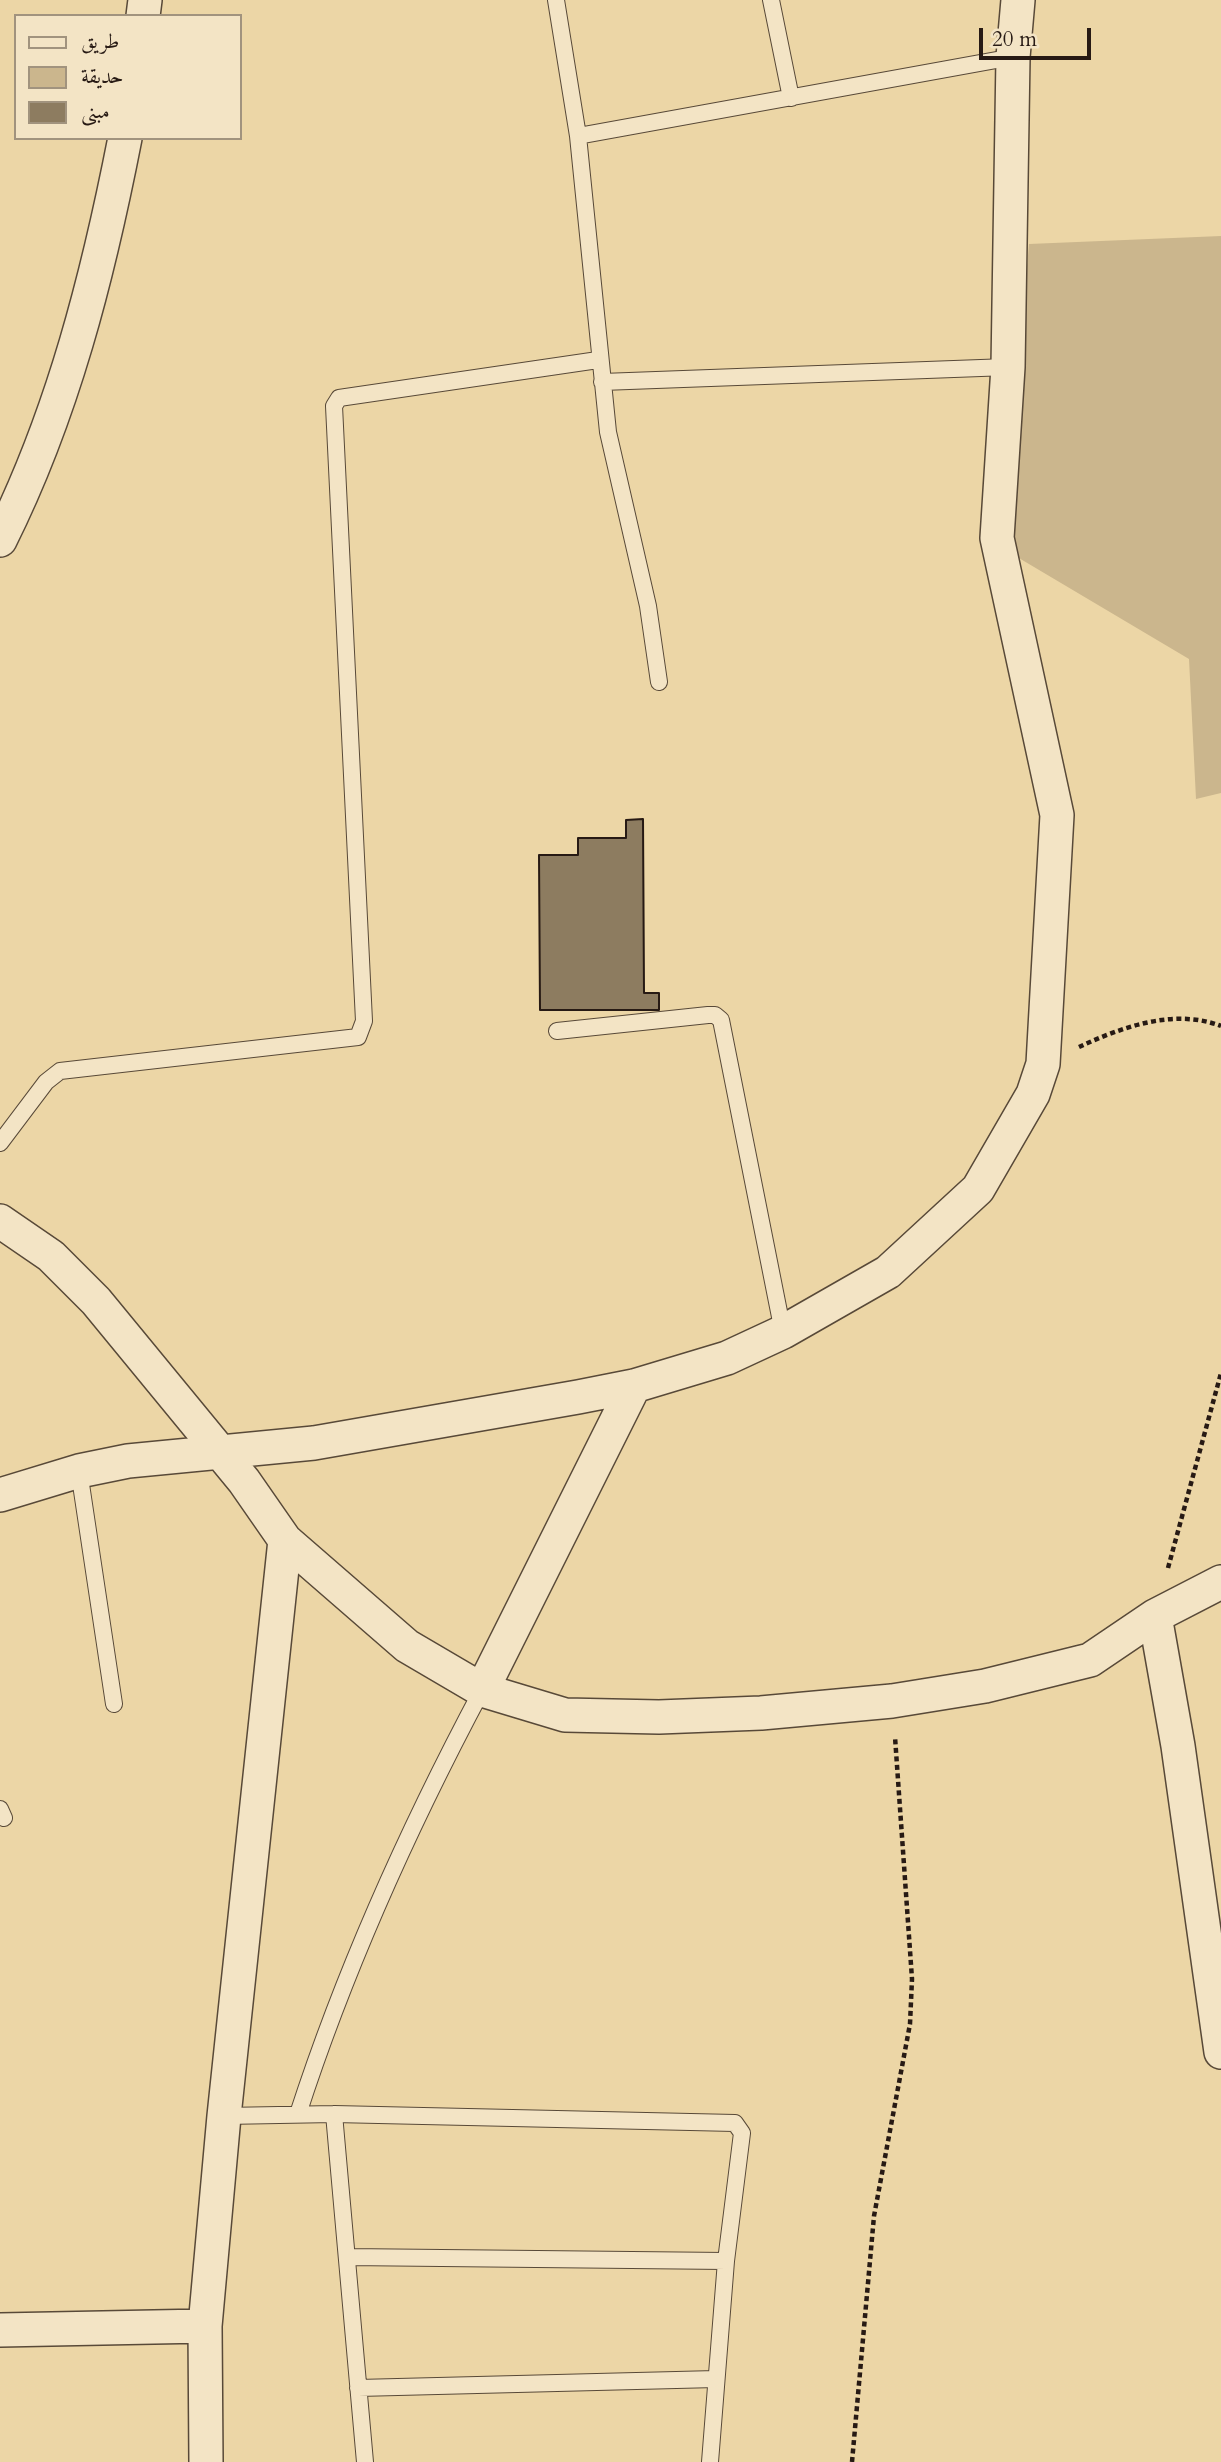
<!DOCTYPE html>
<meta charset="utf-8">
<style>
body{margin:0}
#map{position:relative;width:1221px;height:2462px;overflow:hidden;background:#ecd6a6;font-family:Cardo,Amiri,serif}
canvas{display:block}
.legend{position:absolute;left:14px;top:14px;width:228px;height:126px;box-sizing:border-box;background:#f3e4c5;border:2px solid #a1937e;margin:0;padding:9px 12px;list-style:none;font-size:21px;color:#271a14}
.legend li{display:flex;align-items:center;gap:14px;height:35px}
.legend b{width:35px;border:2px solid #a1937e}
.scale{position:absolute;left:979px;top:28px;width:112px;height:32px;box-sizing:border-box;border:4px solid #271a14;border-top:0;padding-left:9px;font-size:21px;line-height:24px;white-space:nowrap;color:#271a14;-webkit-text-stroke:5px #f3e4c5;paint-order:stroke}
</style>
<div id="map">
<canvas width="1221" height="2462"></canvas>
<ul class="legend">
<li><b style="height:9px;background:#f3e4c5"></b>طريق</li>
<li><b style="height:19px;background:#cbb68d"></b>حديقة</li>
<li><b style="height:19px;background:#8d7c60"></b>مبنى</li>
</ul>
<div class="scale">20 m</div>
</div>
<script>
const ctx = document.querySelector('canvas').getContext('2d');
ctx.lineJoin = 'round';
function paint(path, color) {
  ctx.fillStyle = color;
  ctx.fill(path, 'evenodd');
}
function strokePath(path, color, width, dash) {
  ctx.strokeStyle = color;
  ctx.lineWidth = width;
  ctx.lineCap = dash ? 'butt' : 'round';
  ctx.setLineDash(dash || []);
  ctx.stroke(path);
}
const green = new Path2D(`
 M 1221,236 L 1221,793 L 1196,799 L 1189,659 L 1002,548 L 1029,244 Z`);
const building = new Path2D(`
 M 643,819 L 644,993 L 659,993 L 659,1010 L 540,1010 L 539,855 L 578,855 L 578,838 L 626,838 L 626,820 Z`);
const path = new Path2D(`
 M 1079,1047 C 1122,1027 1174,1008 1221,1026
 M 1168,1568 L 1221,1373
 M 852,2462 L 874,2216 L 910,2024 L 912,1979 L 895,1737`);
const lane = new Path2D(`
 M 556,0 L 578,136 L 608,432 L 648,606 L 659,682
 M 771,0 L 791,98
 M 578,136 L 1013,57
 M 602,382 L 1008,367
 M 557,1031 L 708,1015 L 715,1015 L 721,1020 L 783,1332
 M 0,1143 L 46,1082 L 60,1071 L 358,1037 L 364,1021 L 334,406 L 339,398 L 598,360
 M 79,1471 L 114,1704
 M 0,1809 L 4,1818
 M 298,2114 C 346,1966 409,1827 482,1690
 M 334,2114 L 365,2462
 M 224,2116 L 334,2114 L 735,2123 L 742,2133 L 726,2261 L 710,2462
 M 347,2257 L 726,2261
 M 358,2388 L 716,2379`);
const street = new Path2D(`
 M 143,16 L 145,0
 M 0,540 C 63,414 98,276 125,138
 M 0,1221 L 51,1256 L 96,1301 L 244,1481 L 285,1540 L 407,1646 L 482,1690 L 565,1715 L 659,1717 L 761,1713 L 892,1701 L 985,1686 L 1090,1660 L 1155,1616 L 1221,1582
 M 0,1495 L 79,1471 L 128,1461 L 314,1443 L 578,1397 L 634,1386 L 727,1358 L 783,1332 L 888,1272 L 978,1189 L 1033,1094 L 1043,1064 L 1057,815 L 997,538 L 1008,367 L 1013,57 L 1018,0
 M 1155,1616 L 1178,1746 L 1221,2052
 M 482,1690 L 634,1386
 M 0,2330 L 205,2326
 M 206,2462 L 205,2326 L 224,2116 L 285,1540`);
paint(green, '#cbb68d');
paint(building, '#8d7c60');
strokePath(building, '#271a14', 2);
strokePath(lane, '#584938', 18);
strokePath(street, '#584938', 36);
strokePath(path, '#271a14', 4.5, [5, 3.5]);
strokePath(lane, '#f3e4c5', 16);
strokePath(street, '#f3e4c5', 33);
</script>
